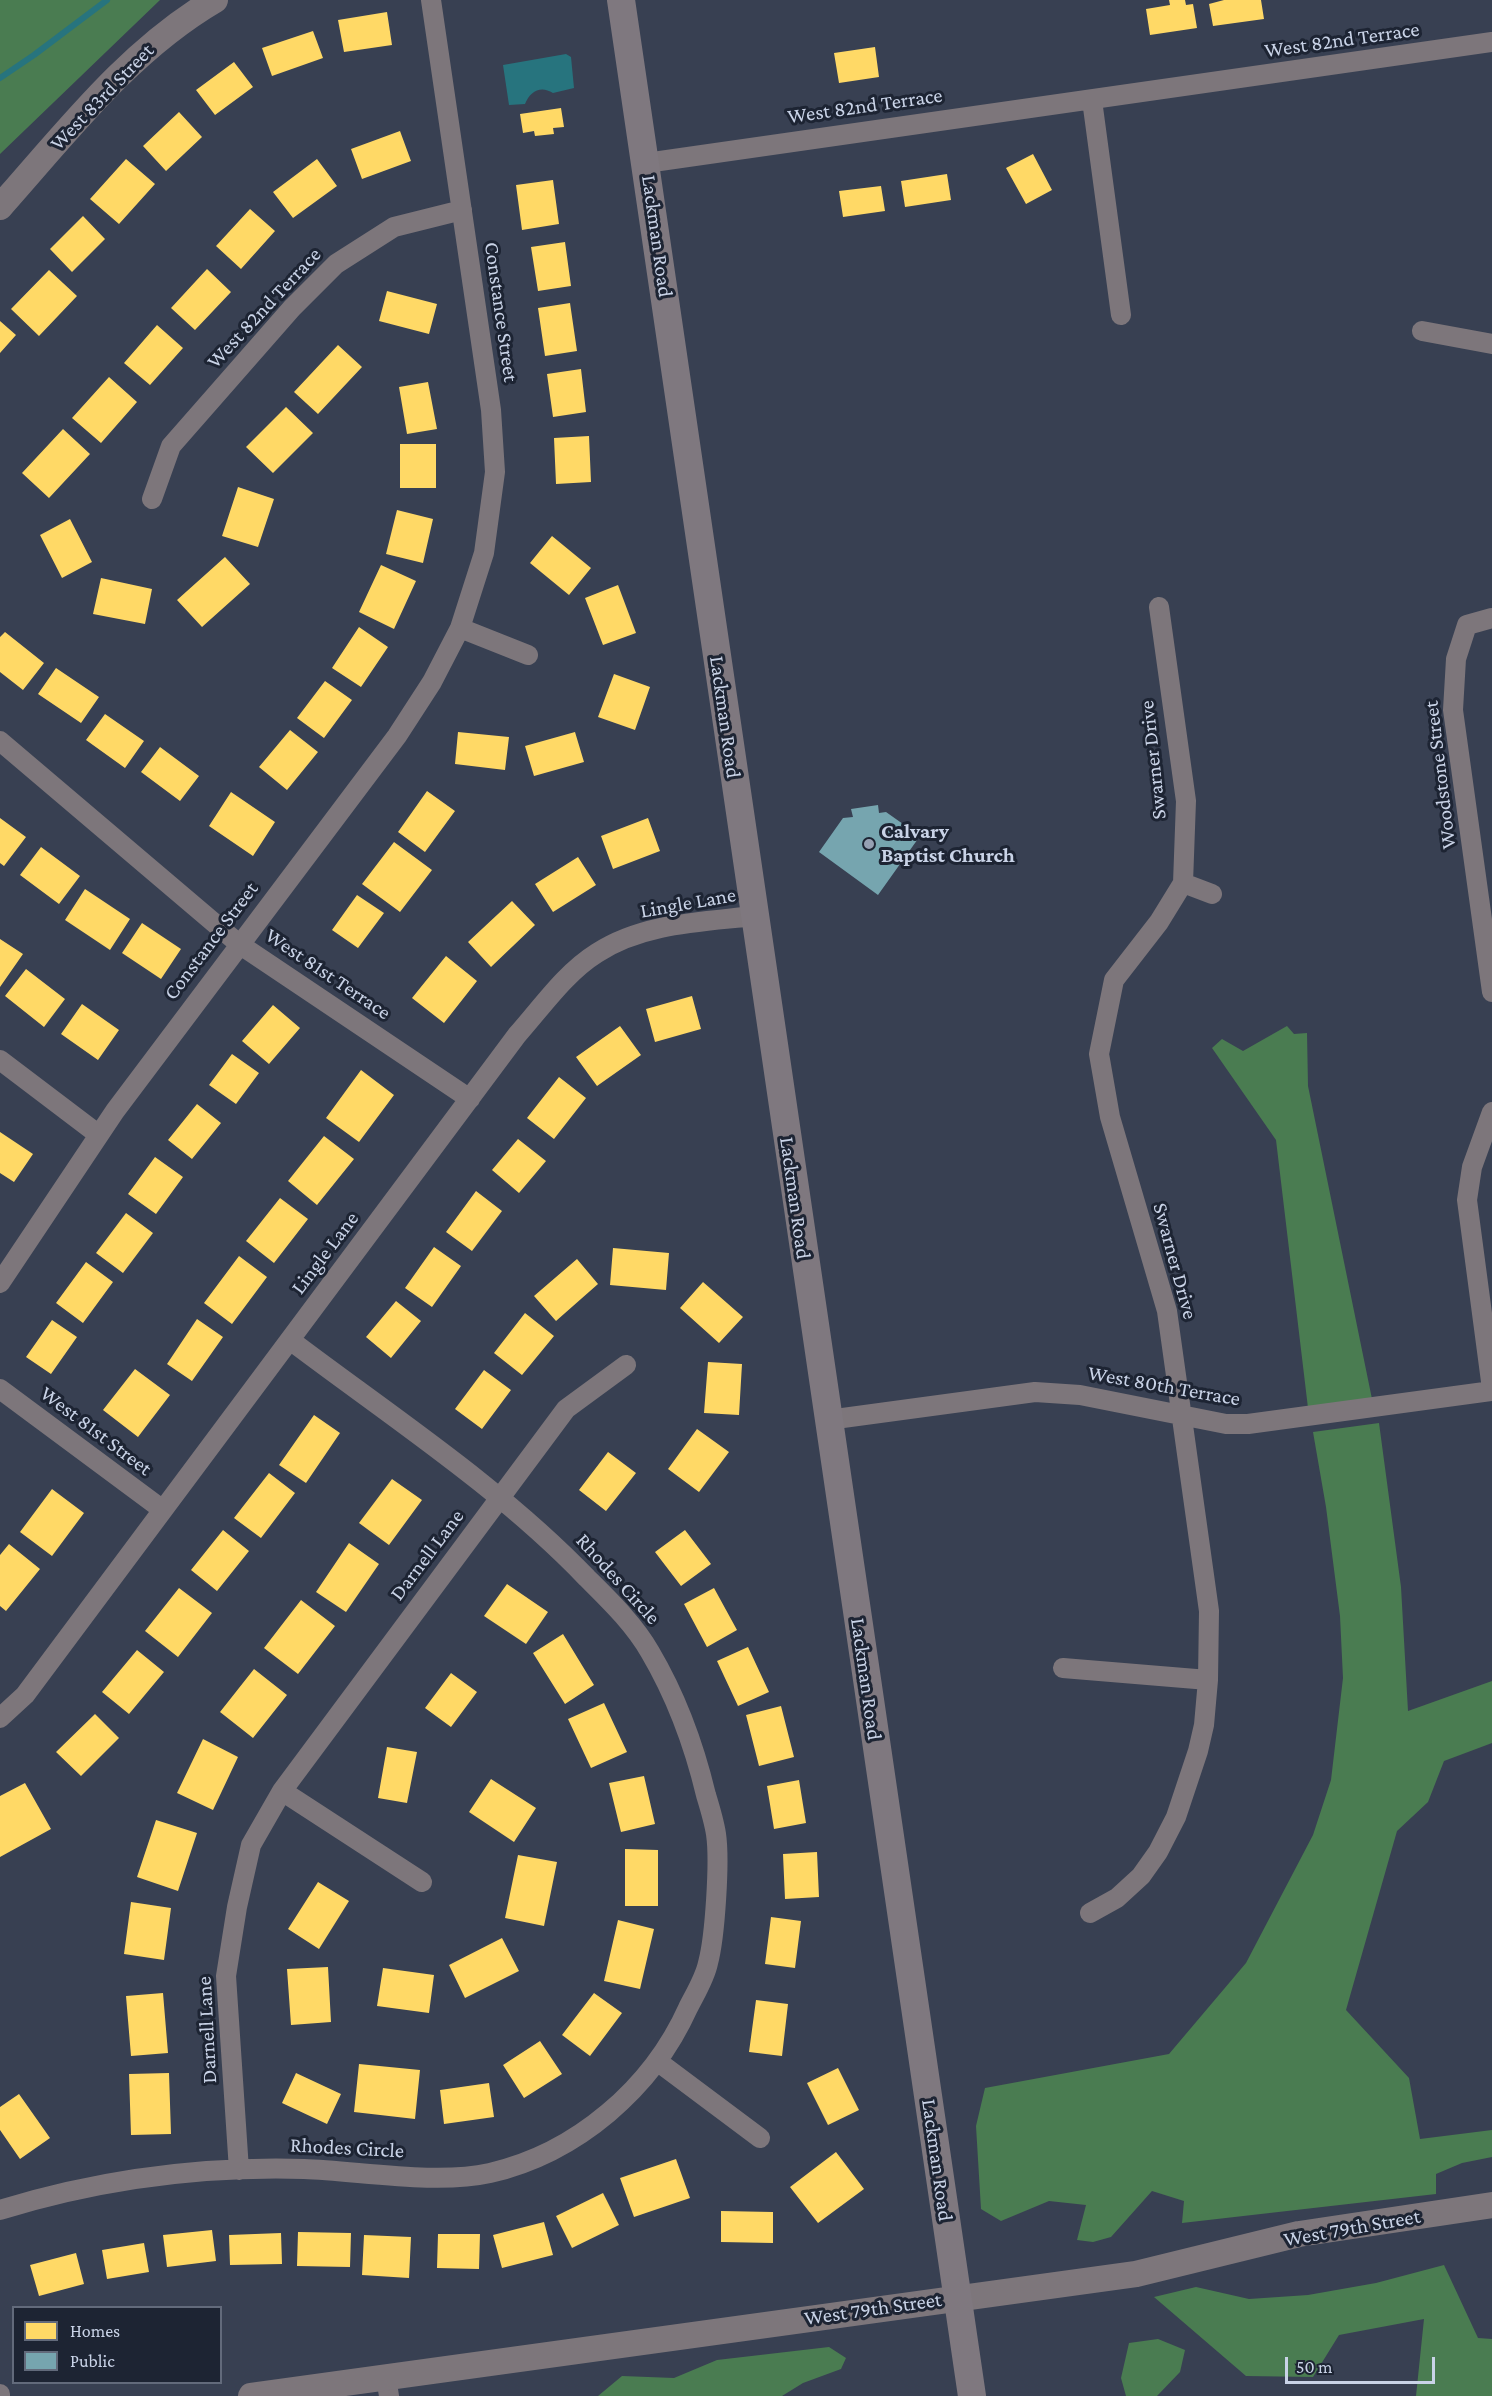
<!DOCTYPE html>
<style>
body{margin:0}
#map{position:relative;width:1492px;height:2396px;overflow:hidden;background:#384052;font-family:"Crimson Pro",serif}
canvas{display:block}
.legend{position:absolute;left:12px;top:2306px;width:210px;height:78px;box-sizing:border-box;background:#1d2433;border:2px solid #626a7b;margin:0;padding:8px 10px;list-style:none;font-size:18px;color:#c9d3e7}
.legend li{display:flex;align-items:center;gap:12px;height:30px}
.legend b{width:30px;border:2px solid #626a7b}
.scale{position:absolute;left:1285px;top:2357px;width:150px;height:27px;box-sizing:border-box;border:3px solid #c9d3e7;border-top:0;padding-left:8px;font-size:18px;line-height:21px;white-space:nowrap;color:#c9d3e7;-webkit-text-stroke:4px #1d2433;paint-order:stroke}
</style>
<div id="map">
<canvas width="1492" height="2396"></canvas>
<ul class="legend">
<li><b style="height:16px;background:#ffd966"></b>Homes</li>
<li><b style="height:16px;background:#76a5af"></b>Public</li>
</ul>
<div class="scale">50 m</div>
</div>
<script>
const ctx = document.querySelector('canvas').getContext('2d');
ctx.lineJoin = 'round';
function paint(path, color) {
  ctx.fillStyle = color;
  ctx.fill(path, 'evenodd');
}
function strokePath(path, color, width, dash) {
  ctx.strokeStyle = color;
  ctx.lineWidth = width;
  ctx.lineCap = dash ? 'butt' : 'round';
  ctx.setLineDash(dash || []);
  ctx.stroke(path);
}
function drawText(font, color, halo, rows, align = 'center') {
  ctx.font = font + ' "Crimson Pro",serif';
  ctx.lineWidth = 6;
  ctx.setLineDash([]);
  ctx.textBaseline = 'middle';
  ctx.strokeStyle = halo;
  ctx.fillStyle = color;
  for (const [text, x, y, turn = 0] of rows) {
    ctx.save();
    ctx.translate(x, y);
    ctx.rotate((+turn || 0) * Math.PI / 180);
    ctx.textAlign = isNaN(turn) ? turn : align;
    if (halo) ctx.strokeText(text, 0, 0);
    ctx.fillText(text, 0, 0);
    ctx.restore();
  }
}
const forest = new Path2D(`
 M 0,0 L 160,0 L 0,154 Z
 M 1287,1026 L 1294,1034 L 1307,1033 L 1308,1086 L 1372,1399 L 1308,1408 L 1276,1140 L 1212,1048 L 1222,1039 L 1243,1051 Z
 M 1379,1423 L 1401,1587 L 1408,1711 L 1492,1681 L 1492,1743 L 1444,1761 L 1428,1802 L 1397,1831 L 1346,2010 L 1409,2078 L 1420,2139 L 1492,2130 L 1492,2157 L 1462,2163 L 1436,2174 L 1436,2194 L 1182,2223 L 1184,2201 L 1152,2191 L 1111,2237 L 1093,2242 L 1077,2240 L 1086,2205 L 1049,2201 L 1001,2221 L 981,2209 L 976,2126 L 985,2088 L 1169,2054 L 1246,1963 L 1313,1835 L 1331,1780 L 1343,1678 L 1340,1616 L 1326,1507 L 1313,1432 Z
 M 1444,2265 L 1478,2338 L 1492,2339 L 1492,2396 L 1416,2396 L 1424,2319 L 1339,2335 L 1313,2377 L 1246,2376 L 1154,2297 L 1196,2287 L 1249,2299 L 1308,2295 L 1376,2283 Z
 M 1158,2339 L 1185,2350 L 1180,2372 L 1157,2396 L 1126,2396 L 1121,2378 L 1129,2343 Z
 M 829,2347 L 846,2358 L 841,2369 L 803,2383 L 782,2396 L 598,2396 L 622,2376 L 674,2378 L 717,2360 Z`);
const water = new Path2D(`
 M 566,54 L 571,57 L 574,88 L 553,93 C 541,85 530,91 525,104 L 509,105 L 503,65 Z`);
const homes = new Path2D(`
 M 1169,0 L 1185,0 L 1186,5 L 1193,4 L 1197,28 L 1150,35 L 1146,9 L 1170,5 Z
 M 1224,0 L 1261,0 L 1264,19 L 1213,26 L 1209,4 Z
 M 387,12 L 392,45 L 344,52 L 338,20 Z
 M 313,31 L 323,58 L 272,76 L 262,48 Z
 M 875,47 L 879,77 L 839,83 L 834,53 Z
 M 234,62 L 253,87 L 215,115 L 196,90 Z
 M 561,108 L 564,127 L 553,128 L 554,134 L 535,136 L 534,131 L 523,133 L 520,114 Z
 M 179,112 L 202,137 L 166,171 L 143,146 Z
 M 400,131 L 411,161 L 362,179 L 351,149 Z
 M 1033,154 L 1052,190 L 1026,204 L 1006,168 Z
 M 126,159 L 155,184 L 119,224 L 90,199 Z
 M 317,159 L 337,186 L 293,218 L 273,192 Z
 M 947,174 L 951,200 L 905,207 L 901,181 Z
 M 553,180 L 559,224 L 522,230 L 516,185 Z
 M 881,186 L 885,211 L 843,217 L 839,191 Z
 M 250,209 L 275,231 L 241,269 L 216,246 Z
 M 83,216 L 105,239 L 72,272 L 50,249 Z
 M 565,242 L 571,286 L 538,291 L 531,247 Z
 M 207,269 L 231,292 L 195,330 L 171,308 Z
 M 49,270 L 77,296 L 39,336 L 11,309 Z
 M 387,291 L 437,304 L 429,334 L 379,321 Z
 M 570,303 L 577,351 L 545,356 L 538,308 Z
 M 0,321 L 16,335 L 0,353 Z
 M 157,325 L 183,348 L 150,385 L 124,363 Z
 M 338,345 L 362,367 L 318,414 L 294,392 Z
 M 581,369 L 586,412 L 553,417 L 547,374 Z
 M 109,377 L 137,402 L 101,443 L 72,418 Z
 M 428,382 L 437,429 L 407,434 L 399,387 Z
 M 286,407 L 313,433 L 273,473 L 246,447 Z
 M 63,429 L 90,454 L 49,498 L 22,473 Z
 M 589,436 L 591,482 L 556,484 L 554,438 Z
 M 400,444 L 436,444 L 436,488 L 400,488 Z
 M 238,487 L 274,499 L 258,547 L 222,536 Z
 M 397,510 L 433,519 L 423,563 L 386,554 Z
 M 70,519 L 92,562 L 62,578 L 40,535 Z
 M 552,536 L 591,568 L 569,595 L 530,563 Z
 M 225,557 L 250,584 L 202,627 L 177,600 Z
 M 381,565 L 416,581 L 394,629 L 359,612 Z
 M 101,578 L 152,589 L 145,624 L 93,614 Z
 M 618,585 L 636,633 L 603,645 L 585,598 Z
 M 359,627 L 388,647 L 361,687 L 332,668 Z
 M 5,632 L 44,663 L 23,690 L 0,672 L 0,637 Z
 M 56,668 L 99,697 L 81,723 L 38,694 Z
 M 614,674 L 650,687 L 635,730 L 598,717 Z
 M 325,681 L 352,700 L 324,738 L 297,718 Z
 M 105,714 L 144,741 L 125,768 L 86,740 Z
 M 290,730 L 318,752 L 287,790 L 259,767 Z
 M 458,732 L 509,737 L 505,770 L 455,764 Z
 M 575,732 L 584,762 L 534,776 L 525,746 Z
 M 160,747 L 199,776 L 180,801 L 141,772 Z
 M 427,791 L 455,811 L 425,852 L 398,832 Z
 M 231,792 L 275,822 L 253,856 L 209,826 Z
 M 0,818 L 26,837 L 4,866 L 0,863 Z
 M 648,818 L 660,851 L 613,869 L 601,836 Z
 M 394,842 L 432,870 L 400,912 L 362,884 Z
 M 41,847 L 80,876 L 59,904 L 20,875 Z
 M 578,857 L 596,885 L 553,912 L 535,884 Z
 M 85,889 L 130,919 L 110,950 L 65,920 Z
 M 357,895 L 384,913 L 358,948 L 332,930 Z
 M 512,901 L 535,925 L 491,967 L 468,942 Z
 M 142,923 L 181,949 L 161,979 L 122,953 Z
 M 0,939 L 23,954 L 0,987 Z
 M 446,956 L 477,981 L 444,1023 L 412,998 Z
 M 26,969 L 65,999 L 44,1027 L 5,996 Z
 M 692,996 L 701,1029 L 655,1042 L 646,1009 Z
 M 82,1004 L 119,1030 L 98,1060 L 61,1034 Z
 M 273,1005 L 300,1028 L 269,1064 L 242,1041 Z
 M 620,1026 L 641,1055 L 597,1086 L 576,1057 Z
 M 232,1054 L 259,1073 L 236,1104 L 209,1085 Z
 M 361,1070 L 394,1095 L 359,1142 L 326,1118 Z
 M 559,1077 L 586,1098 L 554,1139 L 527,1118 Z
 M 197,1104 L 221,1123 L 192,1159 L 168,1140 Z
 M 0,1132 L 33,1154 L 14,1182 L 0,1173 Z
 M 324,1136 L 354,1159 L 317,1205 L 288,1181 Z
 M 518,1139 L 546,1161 L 519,1193 L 492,1170 Z
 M 155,1157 L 183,1177 L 156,1214 L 128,1194 Z
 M 476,1191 L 502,1211 L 472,1251 L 446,1232 Z
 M 280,1198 L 308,1219 L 274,1263 L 246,1241 Z
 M 126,1213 L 153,1233 L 123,1273 L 96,1253 Z
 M 434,1247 L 461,1266 L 432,1307 L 405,1288 Z
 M 613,1248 L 669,1253 L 666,1290 L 610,1285 Z
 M 239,1256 L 267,1277 L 232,1324 L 204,1303 Z
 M 577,1259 L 598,1284 L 556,1321 L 534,1296 Z
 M 86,1262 L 113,1282 L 83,1323 L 56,1303 Z
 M 703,1282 L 743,1317 L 719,1343 L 680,1308 Z
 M 396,1301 L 421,1321 L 391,1358 L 366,1337 Z
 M 525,1313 L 554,1336 L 522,1375 L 494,1353 Z
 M 197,1319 L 223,1337 L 192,1381 L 167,1364 Z
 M 52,1320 L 77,1337 L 51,1374 L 26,1357 Z
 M 708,1362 L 742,1364 L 739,1415 L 704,1413 Z
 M 135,1369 L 170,1395 L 138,1437 L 103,1410 Z
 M 484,1370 L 511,1390 L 482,1429 L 455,1409 Z
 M 314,1415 L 340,1433 L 306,1483 L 279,1465 Z
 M 697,1429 L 729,1452 L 699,1492 L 668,1469 Z
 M 608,1452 L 636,1473 L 606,1511 L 579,1490 Z
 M 269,1473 L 295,1493 L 261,1538 L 234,1518 Z
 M 392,1479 L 422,1500 L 389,1545 L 359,1523 Z
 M 52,1489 L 84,1513 L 52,1556 L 20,1532 Z
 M 223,1530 L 249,1551 L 217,1591 L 191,1570 Z
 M 685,1530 L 711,1564 L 681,1586 L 655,1552 Z
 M 349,1543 L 379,1564 L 346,1612 L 316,1592 Z
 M 9,1544 L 40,1569 L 6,1611 L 0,1606 L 0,1555 Z
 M 507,1584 L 548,1612 L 526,1644 L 484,1616 Z
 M 179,1588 L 212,1613 L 178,1657 L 145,1631 Z
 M 714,1588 L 737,1630 L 707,1647 L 684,1604 Z
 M 301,1600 L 335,1626 L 298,1674 L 264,1648 Z
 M 563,1634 L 594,1685 L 565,1704 L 533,1653 Z
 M 748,1647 L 769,1692 L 738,1706 L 717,1661 Z
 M 137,1650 L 164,1672 L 129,1714 L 102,1692 Z
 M 254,1669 L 287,1695 L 253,1738 L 220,1712 Z
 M 451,1673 L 477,1692 L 451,1727 L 425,1708 Z
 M 604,1703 L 627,1752 L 591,1768 L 568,1719 Z
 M 781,1706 L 794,1757 L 759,1766 L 746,1715 Z
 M 95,1714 L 119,1738 L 81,1776 L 56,1752 Z
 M 203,1739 L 238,1757 L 213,1810 L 177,1793 Z
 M 387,1747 L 417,1752 L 407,1803 L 378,1798 Z
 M 644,1776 L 655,1824 L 621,1832 L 609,1783 Z
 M 491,1779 L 536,1808 L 514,1842 L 469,1812 Z
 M 799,1780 L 806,1823 L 774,1829 L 767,1786 Z
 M 25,1783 L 51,1829 L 0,1857 L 0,1796 Z
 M 156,1820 L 197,1833 L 178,1891 L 137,1877 Z
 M 625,1849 L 658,1850 L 658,1906 L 625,1906 Z
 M 817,1852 L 819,1897 L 785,1899 L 783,1854 Z
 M 518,1855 L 557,1862 L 544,1926 L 505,1918 Z
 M 318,1882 L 349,1901 L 319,1949 L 288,1929 Z
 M 131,1902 L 171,1908 L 164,1960 L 124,1954 Z
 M 771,1917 L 801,1921 L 795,1968 L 765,1964 Z
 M 618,1920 L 654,1929 L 640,1989 L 604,1981 Z
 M 502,1938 L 519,1971 L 465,1998 L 449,1965 Z
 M 328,1967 L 331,2022 L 291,2025 L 287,1969 Z
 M 383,1968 L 434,1975 L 429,2013 L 377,2006 Z
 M 163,1993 L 168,2053 L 131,2056 L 126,1996 Z
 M 594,1993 L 622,2013 L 590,2056 L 562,2035 Z
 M 756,2000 L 788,2004 L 782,2056 L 749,2052 Z
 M 540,2041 L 562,2074 L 524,2098 L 503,2065 Z
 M 359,2064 L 420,2070 L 415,2119 L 354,2112 Z
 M 838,2068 L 859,2110 L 828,2125 L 807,2083 Z
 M 169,2073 L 171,2134 L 131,2135 L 129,2074 Z
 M 296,2073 L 341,2094 L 327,2124 L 282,2103 Z
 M 489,2083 L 494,2117 L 444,2124 L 440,2090 Z
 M 19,2094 L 50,2138 L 20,2159 L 0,2130 L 0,2107 Z
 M 836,2152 L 864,2189 L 818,2223 L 790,2187 Z
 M 676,2159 L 690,2198 L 634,2217 L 620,2178 Z
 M 603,2193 L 619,2225 L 572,2248 L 556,2216 Z
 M 721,2211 L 773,2212 L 773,2243 L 721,2242 Z
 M 544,2222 L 553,2255 L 502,2268 L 493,2235 Z
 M 212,2230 L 216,2261 L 167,2267 L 163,2235 Z
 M 298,2232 L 351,2233 L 350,2267 L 297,2266 Z
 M 281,2233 L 282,2264 L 230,2265 L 229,2235 Z
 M 438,2234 L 480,2234 L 479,2269 L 437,2268 Z
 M 364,2235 L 411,2237 L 409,2278 L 362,2275 Z
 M 144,2243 L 149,2272 L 107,2279 L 102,2250 Z
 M 76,2253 L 84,2284 L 39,2296 L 30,2265 Z`);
const public = new Path2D(`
 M 878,805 L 879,813 L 886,812 L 920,836 L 878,895 L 819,852 L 843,818 L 853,817 L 851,809 Z`);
const stream = new Path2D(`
 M 0,78 L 34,55 L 107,0`);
const minor = new Path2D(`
 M 1092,100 L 1121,315
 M 646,163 L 1492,42
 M 1422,331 L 1492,344
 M 152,499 L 171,446 L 292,308 L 336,264 L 394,227 L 462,210
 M 1492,618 L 1467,625 L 1456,659 L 1453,710 L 1492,992
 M 460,628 L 528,655
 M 0,741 L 239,944 L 470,1099
 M 1183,883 L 1212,894
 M 0,1060 L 99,1135
 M 1492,1112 L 1472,1167 L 1467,1200 L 1492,1389
 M 0,1283 L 115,1111 L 397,736 L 432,682 L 460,628 L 484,553 L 495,472 L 491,410 L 431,0
 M 0,1389 L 163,1510
 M 828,1420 L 1035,1392 L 1080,1395 L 1226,1424 L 1248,1424 L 1492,1391
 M 1063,1668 L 1208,1680
 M 0,1718 L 25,1695 L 517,1035 C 542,1007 565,973 597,953 C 643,923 702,922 754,916
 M 282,1791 L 422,1882
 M 1090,1913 L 1117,1898 L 1141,1876 L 1158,1852 L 1176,1817 L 1198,1751 L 1204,1725 L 1208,1680 L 1209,1611 L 1167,1311 L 1110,1117 L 1099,1054 L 1114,980 L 1159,922 L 1183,883 L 1186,801 L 1159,607
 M 657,2061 L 760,2138
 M 239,2170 L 226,1976 L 237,1907 L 251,1845 L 282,1791 L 566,1409 L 626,1365
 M 0,2210 C 98,2180 201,2166 304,2169 C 360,2171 436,2185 490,2173 C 577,2153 652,2088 688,2008 C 695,1994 705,1978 708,1963 C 715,1937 720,1861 716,1834 C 714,1821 710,1808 706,1795 C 694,1745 676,1696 650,1652 C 634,1624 610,1601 587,1578 C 501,1488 389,1415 290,1340
 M 386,2377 L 389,2396
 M 0,2394 L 0,2396`);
const tertiary = new Path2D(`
 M 0,207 C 66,133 128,51 215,0
 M 251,2396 L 1136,2274 L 1299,2234 L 1492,2205`);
const secondary = new Path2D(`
 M 621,0 L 972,2396`);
const markers = [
 [869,844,6,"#96a0b3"]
];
const streetNames = [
 ["West 82nd Terrace",1342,40,-8],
 ["West 83rd Street",102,97,-46],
 ["West 82nd Terrace",865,106,-8],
 ["Lackman Road",657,236,82],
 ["West 82nd Terrace",264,308,-47],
 ["Constance Street",501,312,82],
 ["Lackman Road",725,717,82],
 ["Swarner Drive",1153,760,-96],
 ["Woodstone Street",1440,775,-97],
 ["Lingle Lane",688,903,-10],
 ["Constance Street",211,941,-53],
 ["West 81st Terrace",328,974,34],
 ["Lackman Road",795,1198,82],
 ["Lingle Lane",325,1253,-53],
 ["Swarner Drive",1175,1261,75],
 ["West 80th Terrace",1164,1386,10],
 ["West 81st Street",96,1431,37],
 ["Darnell Lane",427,1555,-53],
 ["Rhodes Circle",618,1579,48],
 ["Lackman Road",866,1679,82],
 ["Darnell Lane",207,2030,-93],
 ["Rhodes Circle",347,2148,3],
 ["Lackman Road",937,2160,82],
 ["West 79th Street",1352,2228,-10],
 ["West 79th Street",873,2309,-8]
];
const poiNames = [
 ["Calvary",881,832],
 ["Baptist Church",881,856]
];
paint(forest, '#4a7c51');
paint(water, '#27747e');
paint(homes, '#ffd966');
paint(public, '#76a5af');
strokePath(stream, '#27747e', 6);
strokePath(minor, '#7d767b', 20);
strokePath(tertiary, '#7d767b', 26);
strokePath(secondary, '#7f787f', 28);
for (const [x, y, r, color] of markers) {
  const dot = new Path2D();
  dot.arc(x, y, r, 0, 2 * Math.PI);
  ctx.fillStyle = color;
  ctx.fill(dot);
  strokePath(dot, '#1d2433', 2);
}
drawText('21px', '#c9d3e7', '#1d2433', streetNames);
drawText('bold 21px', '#c9d3e7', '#1d2433', poiNames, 'left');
</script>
